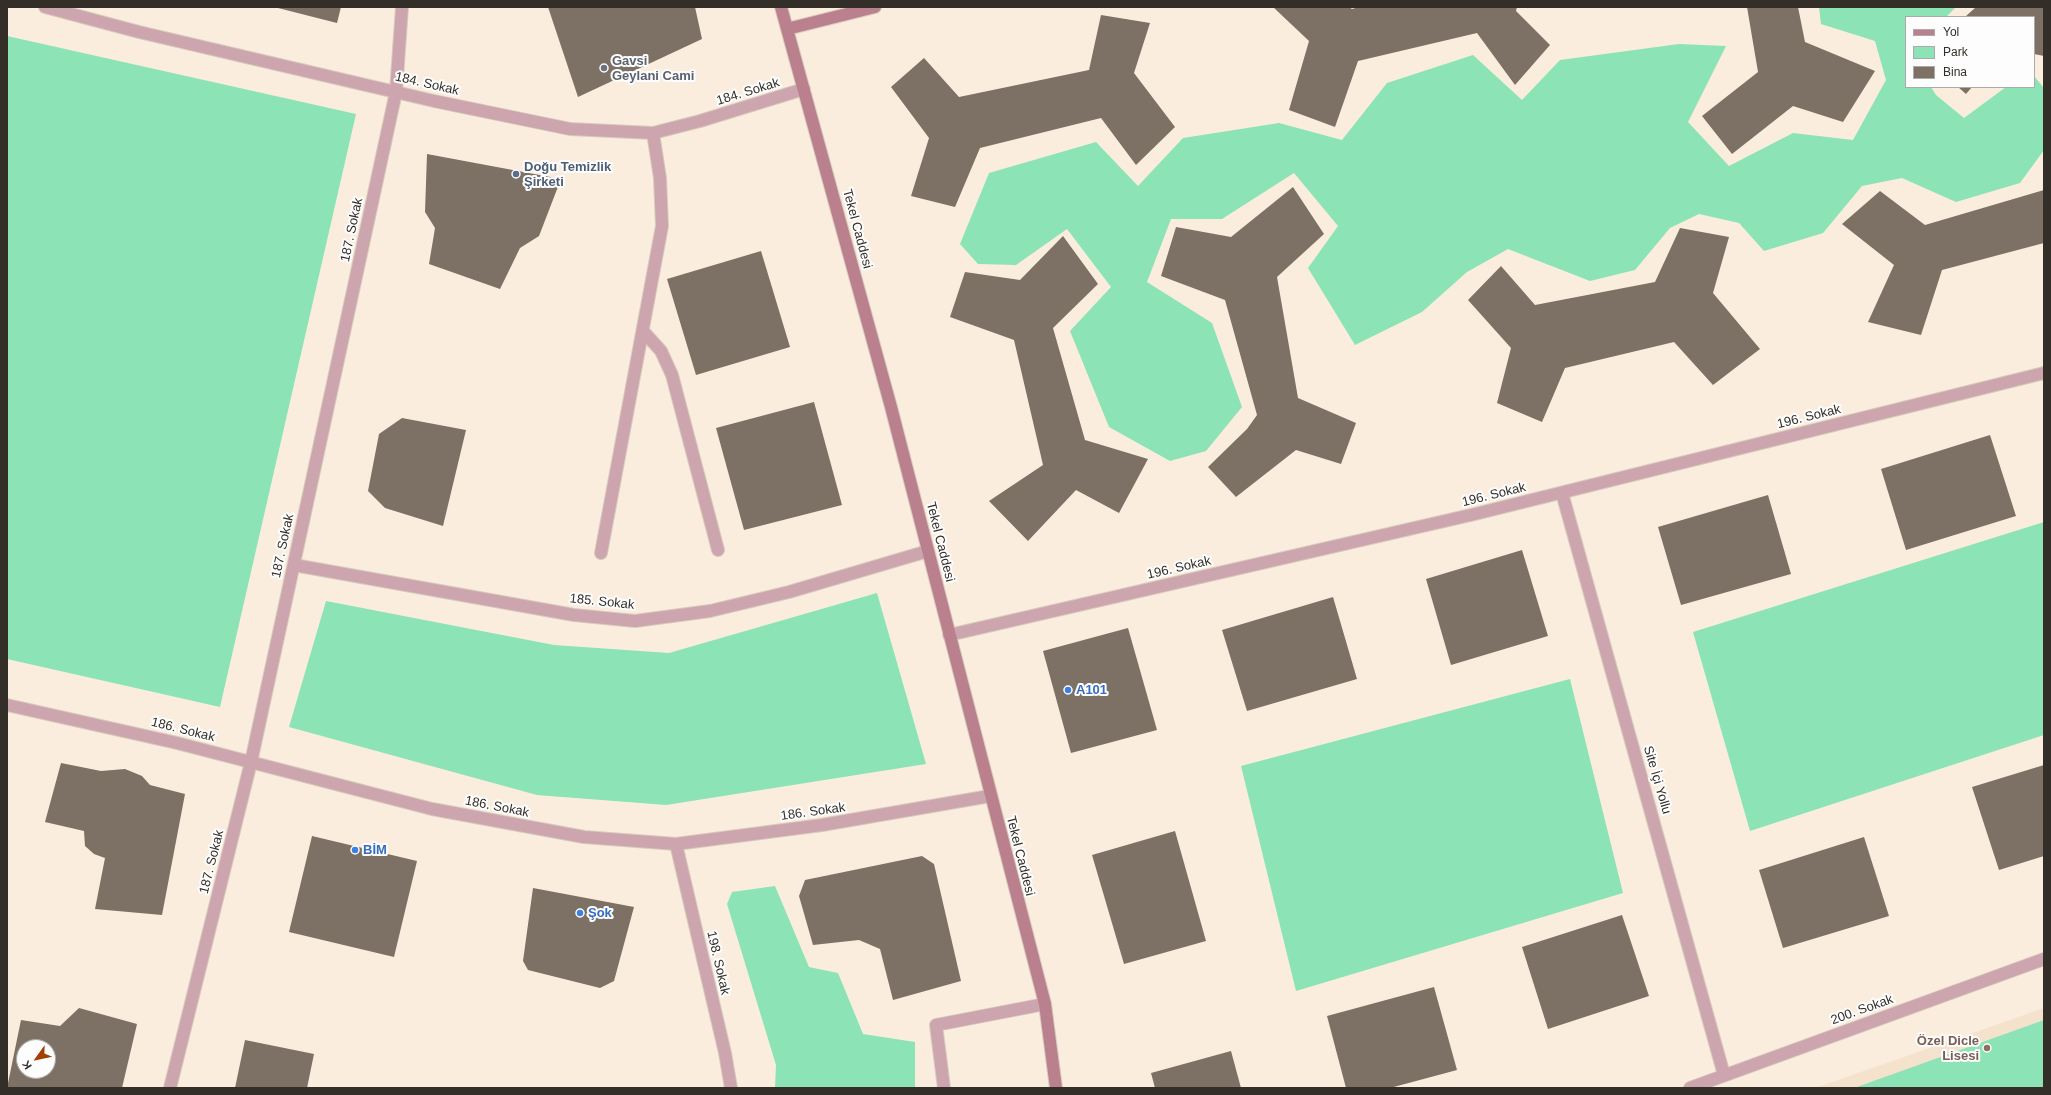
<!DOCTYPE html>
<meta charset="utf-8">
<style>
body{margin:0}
#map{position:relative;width:2051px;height:1095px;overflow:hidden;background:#fbedde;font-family:Helvetica,sans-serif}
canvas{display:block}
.frame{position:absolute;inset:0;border:8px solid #332e28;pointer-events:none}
.legend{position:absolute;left:1905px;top:16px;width:130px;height:72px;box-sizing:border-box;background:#fdfdfd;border:1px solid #acaaa8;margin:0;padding:5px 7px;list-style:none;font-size:12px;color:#332e28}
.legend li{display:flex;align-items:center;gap:8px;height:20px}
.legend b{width:20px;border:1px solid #acaaa8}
.north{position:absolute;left:16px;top:1039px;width:40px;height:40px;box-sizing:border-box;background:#fdfdfd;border:1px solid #acaaa8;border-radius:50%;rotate:237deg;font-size:11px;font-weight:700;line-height:16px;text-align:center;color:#332e28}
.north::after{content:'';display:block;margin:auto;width:14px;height:18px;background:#a23f03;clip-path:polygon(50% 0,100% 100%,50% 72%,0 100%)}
</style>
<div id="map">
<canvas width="2051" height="1095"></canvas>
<div class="frame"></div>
<ul class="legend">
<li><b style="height:5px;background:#ba808e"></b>Yol</li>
<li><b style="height:11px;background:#8be3b6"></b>Park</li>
<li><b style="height:11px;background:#7c7164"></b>Bina</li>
</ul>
<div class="north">K</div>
</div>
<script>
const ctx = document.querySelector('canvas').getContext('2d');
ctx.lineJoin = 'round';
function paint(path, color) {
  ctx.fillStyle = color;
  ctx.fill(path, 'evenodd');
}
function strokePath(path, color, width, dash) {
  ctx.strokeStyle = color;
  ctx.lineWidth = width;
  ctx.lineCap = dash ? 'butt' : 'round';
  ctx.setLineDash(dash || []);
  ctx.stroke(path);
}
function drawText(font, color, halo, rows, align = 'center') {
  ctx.font = font + ' Helvetica,sans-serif';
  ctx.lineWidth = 4;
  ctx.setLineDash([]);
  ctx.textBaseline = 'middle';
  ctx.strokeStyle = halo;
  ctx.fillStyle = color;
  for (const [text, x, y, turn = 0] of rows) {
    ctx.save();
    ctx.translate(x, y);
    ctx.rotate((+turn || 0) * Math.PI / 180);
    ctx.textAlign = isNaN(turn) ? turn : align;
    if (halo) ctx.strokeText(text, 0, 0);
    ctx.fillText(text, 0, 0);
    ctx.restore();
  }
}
const built = new Path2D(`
 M 2044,1008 L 2044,1088 L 1815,1088 Z`);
const green = new Path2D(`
 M 1819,7 L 1956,7 L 1946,17 L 1906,17 L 1906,87 L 1931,87 L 1936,95 L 1964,118 L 2006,87 L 2034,87 L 2034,76 L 2044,88 L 2044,150 L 2020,183 L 1956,202 L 1902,178 L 1862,186 L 1823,233 L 1764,251 L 1739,223 L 1699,214 L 1670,228 L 1635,270 L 1590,281 L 1508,249 L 1467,272 L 1422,312 L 1355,345 L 1308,268 L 1338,226 L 1294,173 L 1222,219 L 1171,219 L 1147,282 L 1212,323 L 1242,407 L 1206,451 L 1170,461 L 1109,427 L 1070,331 L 1111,287 L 1067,229 L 1016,265 L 978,264 L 960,244 L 989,173 L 1096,142 L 1138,186 L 1183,138 L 1279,123 L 1342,140 L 1387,83 L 1473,55 L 1522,100 L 1560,60 L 1679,44 L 1726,46 L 1688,122 L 1729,166 L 1793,133 L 1853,140 L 1886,80 L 1875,41 L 1821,24 Z
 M 7,36 L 356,114 L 220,707 L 7,659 Z
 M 2044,522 L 2044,735 L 1750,831 L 1693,632 Z
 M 877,593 L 926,764 L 666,805 L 537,795 L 289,727 L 326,601 L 554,645 L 669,653 Z
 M 1570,679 L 1623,893 L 1296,991 L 1241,766 Z
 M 775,886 L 809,967 L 838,973 L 863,1034 L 915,1042 L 915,1088 L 775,1088 L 776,1065 L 727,904 L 732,892 Z
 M 2044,1020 L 2044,1088 L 1854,1088 Z`);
const building = new Path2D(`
 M 274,7 L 341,7 L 337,23 Z
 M 548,7 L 695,7 L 702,39 L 578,97 Z
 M 1273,7 L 1349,7 L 1352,9 L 1359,7 L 1517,7 L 1516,11 L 1550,45 L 1515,85 L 1477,33 L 1358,61 L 1335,127 L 1289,110 L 1309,41 Z
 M 1747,7 L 1798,7 L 1805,42 L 1875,71 L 1843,122 L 1793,106 L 1732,154 L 1702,116 L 1758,72 Z
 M 1976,7 L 2044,7 L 2044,56 L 2034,54 L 2034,17 L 1965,17 Z
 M 1101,15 L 1150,23 L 1134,73 L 1175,127 L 1136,165 L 1101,118 L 980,148 L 955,207 L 911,196 L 929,138 L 891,87 L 924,58 L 959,97 L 1089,70 Z
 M 1958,87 L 1972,87 L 1966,94 Z
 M 427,154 L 561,179 L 539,236 L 520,248 L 500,289 L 429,264 L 435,228 L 425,212 Z
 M 1293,187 L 1324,234 L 1277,277 L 1298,398 L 1356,423 L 1341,464 L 1296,450 L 1236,497 L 1208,467 L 1247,429 L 1257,415 L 1225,300 L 1161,276 L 1176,227 L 1231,237 Z
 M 2044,190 L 2044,243 L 1942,270 L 1921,335 L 1868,322 L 1894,265 L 1842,224 L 1880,191 L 1925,225 Z
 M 1680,228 L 1729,237 L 1713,293 L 1760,349 L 1713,385 L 1674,342 L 1565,368 L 1542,422 L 1497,403 L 1511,348 L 1468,300 L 1501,266 L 1535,305 L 1655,282 Z
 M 1063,236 L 1098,284 L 1053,328 L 1085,440 L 1148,459 L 1119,513 L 1076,490 L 1028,541 L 989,501 L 1043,465 L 1014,340 L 950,317 L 965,272 L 1020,280 Z
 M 761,251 L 790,347 L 696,375 L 667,279 Z
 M 814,402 L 842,505 L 744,530 L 716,428 Z
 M 402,418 L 466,430 L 443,526 L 385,508 L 368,491 L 379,434 Z
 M 1990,435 L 2016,516 L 1906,550 L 1881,469 Z
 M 1768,495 L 1791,574 L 1681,605 L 1658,527 Z
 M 1522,550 L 1548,636 L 1451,665 L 1426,579 Z
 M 1333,597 L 1357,679 L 1247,711 L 1222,630 Z
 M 1128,628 L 1157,730 L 1071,753 L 1043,651 Z
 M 61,763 L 101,771 L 125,769 L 142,776 L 150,785 L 185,794 L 162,915 L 95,909 L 105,858 L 94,854 L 85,846 L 84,831 L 45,822 Z
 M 2044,765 L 2044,856 L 1999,870 L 1972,787 Z
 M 1175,831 L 1206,941 L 1124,964 L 1092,855 Z
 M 312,836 L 417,861 L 394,957 L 289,932 Z
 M 1864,837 L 1889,916 L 1783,948 L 1759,870 Z
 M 922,856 L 934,864 L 961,981 L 893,1000 L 880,949 L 859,940 L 813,945 L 799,896 L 805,880 Z
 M 533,888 L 634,907 L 614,981 L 600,988 L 528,970 L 523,961 Z
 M 1622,915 L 1649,996 L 1548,1029 L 1522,947 Z
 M 1434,987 L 1457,1070 L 1390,1088 L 1346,1088 L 1327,1016 Z
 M 79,1008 L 137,1024 L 122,1088 L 7,1088 L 21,1020 L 60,1026 ZM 24,1047 L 48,1047 L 48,1071 L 24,1071 Z
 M 245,1040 L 314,1054 L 307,1088 L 235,1088 Z
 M 1231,1051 L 1241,1088 L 1155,1088 L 1151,1073 Z`);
const lane = new Path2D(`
 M 643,331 L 661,351 L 672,375 L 718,550
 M 601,553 L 662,226 L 660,178 L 653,133
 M 944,1088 L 936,1025 L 1045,1004`);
const street = new Path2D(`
 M 45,7 L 139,32 L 434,101 L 570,129 L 653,133 L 700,121 L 804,89
 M 1562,493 L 1724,1075
 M 294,565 L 574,615 L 635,621 L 710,611 L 789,592 L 928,551
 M 949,635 L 1475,514 L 2044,373
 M 7,705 L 177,743 L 432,809 L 584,837 L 676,844 L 822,825 L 990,796
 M 676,844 L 725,1053 L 731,1088
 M 170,1088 L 251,762 L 396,92 L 402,7
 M 1690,1088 L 2044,959`);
const secondary = new Path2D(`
 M 781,7 L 891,407 L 1045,1004 L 1056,1088
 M 787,29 L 875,7`);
const markers = [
 [604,68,4,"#6b7280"],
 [516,174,4,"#5c6f8a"],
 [1068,690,4,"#3f7fe0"],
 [355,850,4,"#3f7fe0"],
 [580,913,4,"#3f7fe0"],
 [1987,1048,4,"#8d6e63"]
];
const worshipNames = [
 ["Gavsi",612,61],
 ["Geylani Cami",612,76]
];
const streetNames = [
 ["184. Sokak",427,84,13],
 ["184. Sokak",748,92,-17],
 ["Tekel Caddesi",857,229,75],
 ["187. Sokak",352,230,-78],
 ["196. Sokak",1809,417,-14],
 ["196. Sokak",1494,495,-14],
 ["Tekel Caddesi",940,542,76],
 ["187. Sokak",283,546,-78],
 ["196. Sokak",1179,568,-13],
 ["185. Sokak",602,602,6],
 ["186. Sokak",183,730,14],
 ["Site İçi Yollu",1657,780,74],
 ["186. Sokak",497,807,11],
 ["186. Sokak",813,812,-8],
 ["Tekel Caddesi",1020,856,76],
 ["187. Sokak",212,862,-76],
 ["198. Sokak",718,963,77],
 ["200. Sokak",1862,1010,-20]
];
const serviceNames = [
 ["Doğu Temizlik",524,167],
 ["Şirketi",524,182]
];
const shopNames = [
 ["A101",1076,690],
 ["BİM",363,850],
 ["Şok",588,913]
];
const educationNames = [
 ["Özel Dicle",1979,1041],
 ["Lisesi",1979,1056]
];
paint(built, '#f5e2cd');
paint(green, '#8be3b6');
paint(building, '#7c7164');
strokePath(lane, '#d7cbbd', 14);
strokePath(street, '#d7cbbd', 14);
strokePath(secondary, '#d7cbbd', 14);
strokePath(lane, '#cda5ae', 12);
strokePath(street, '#cda5ae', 12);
strokePath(secondary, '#ba808e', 12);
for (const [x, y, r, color] of markers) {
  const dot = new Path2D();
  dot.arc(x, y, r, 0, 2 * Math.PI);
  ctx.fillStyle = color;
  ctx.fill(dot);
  strokePath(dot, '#fdfdfd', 1.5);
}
drawText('bold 13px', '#5b616d', '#fdfdfd', worshipNames, 'left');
drawText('13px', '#332e28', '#fdfdfd', streetNames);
drawText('bold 13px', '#4e5e75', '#fdfdfd', serviceNames, 'left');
drawText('bold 13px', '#366cbe', '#fdfdfd', shopNames, 'left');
drawText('bold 13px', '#785e54', '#fdfdfd', educationNames, 'right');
</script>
